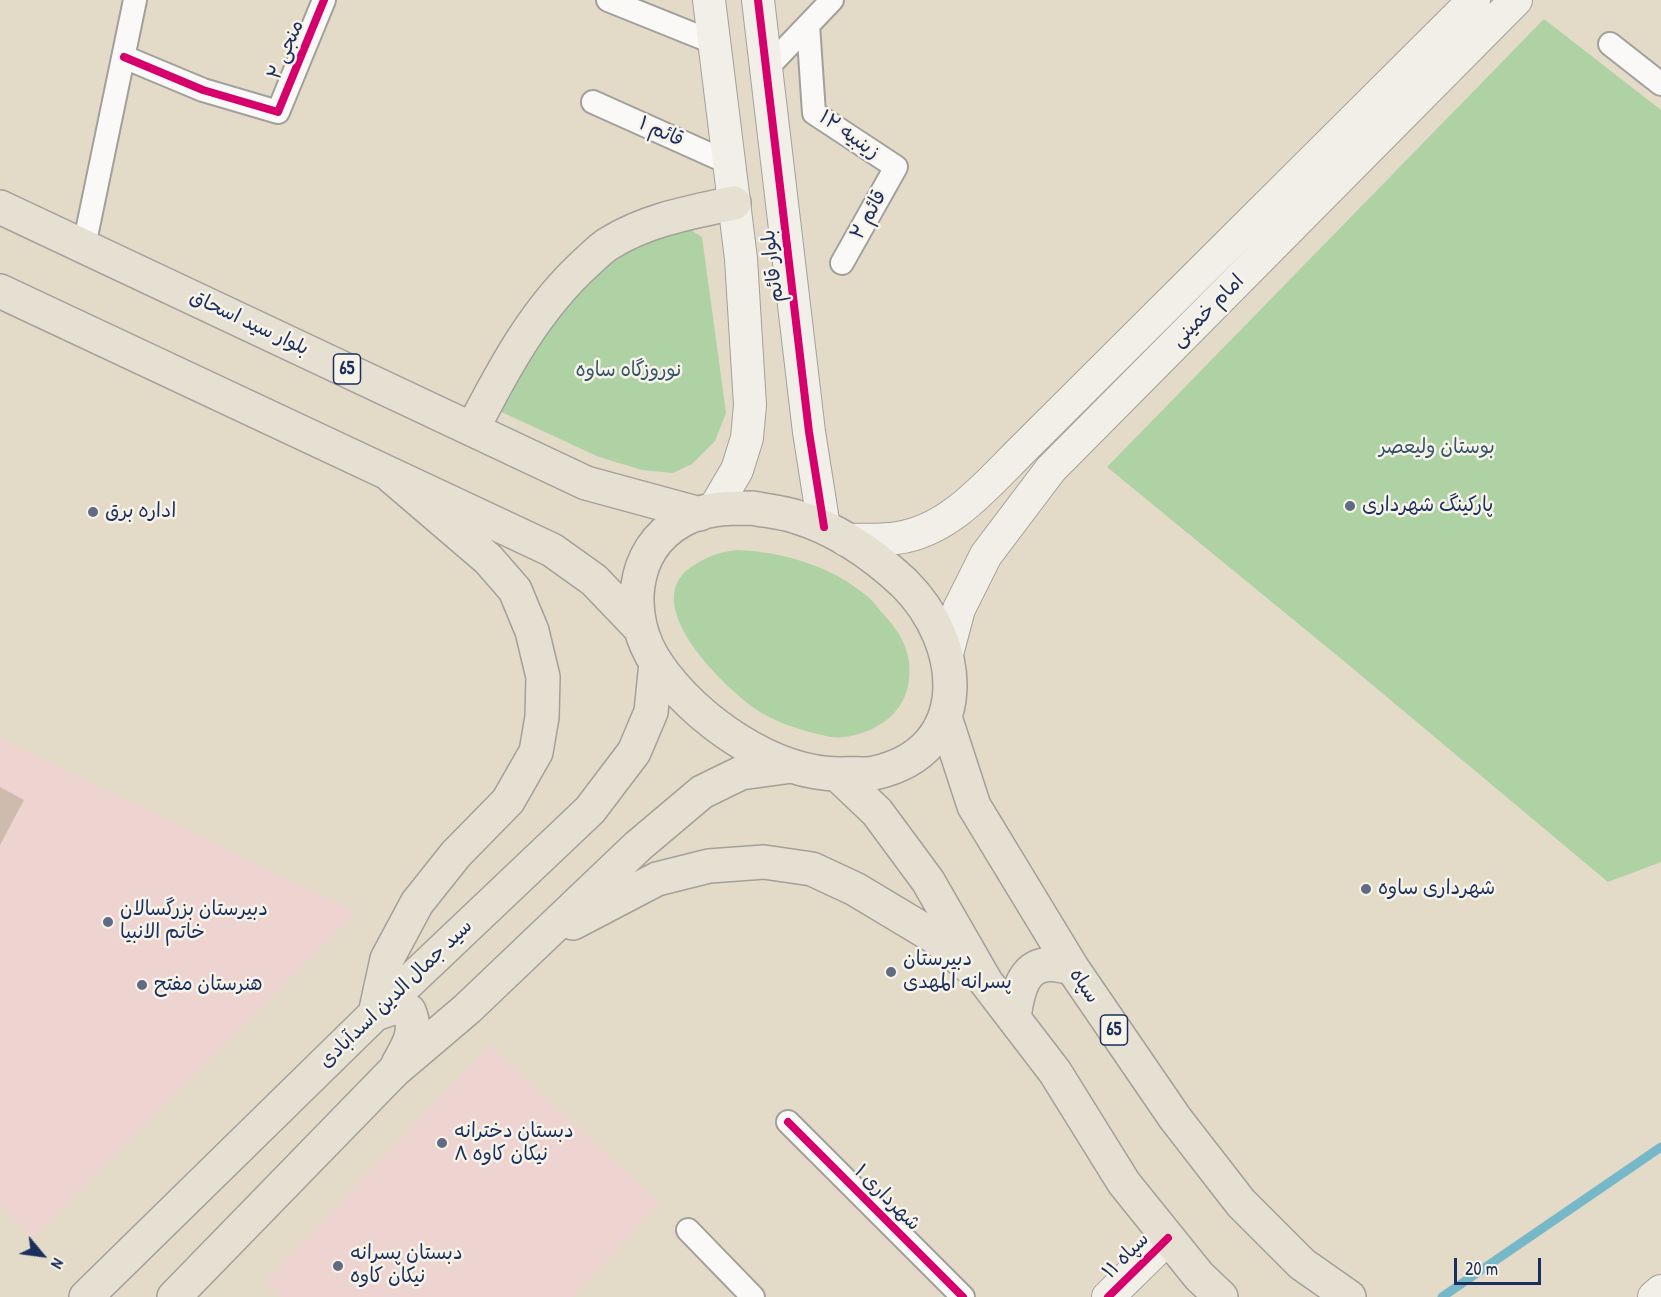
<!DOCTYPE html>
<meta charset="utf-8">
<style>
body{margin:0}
#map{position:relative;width:1661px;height:1297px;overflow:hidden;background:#e3dac8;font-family:"Patrick Hand",sans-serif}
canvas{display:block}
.north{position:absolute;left:12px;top:1225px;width:60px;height:60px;-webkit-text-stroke:4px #f7f3e8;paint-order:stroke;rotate:119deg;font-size:16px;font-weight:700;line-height:24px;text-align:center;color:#1b2f5e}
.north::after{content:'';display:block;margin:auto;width:21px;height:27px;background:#1b2f5e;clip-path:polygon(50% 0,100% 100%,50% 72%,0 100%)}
.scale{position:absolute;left:1454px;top:1258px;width:87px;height:27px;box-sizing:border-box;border:3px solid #1b2f5e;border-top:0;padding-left:8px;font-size:18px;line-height:21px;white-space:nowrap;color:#1b2f5e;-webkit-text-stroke:4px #f7f3e8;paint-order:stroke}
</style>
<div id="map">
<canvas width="1661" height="1297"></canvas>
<div class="north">N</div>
<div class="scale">20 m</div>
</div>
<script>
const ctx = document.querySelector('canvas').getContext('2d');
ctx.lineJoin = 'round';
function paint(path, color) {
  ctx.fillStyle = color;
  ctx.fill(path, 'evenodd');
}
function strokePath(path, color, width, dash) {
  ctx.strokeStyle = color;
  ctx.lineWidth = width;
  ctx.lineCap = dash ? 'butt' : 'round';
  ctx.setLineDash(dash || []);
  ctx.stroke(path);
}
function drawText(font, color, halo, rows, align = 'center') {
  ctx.font = font + ' "Patrick Hand","Playpen Sans Arabic",sans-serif';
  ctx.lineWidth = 5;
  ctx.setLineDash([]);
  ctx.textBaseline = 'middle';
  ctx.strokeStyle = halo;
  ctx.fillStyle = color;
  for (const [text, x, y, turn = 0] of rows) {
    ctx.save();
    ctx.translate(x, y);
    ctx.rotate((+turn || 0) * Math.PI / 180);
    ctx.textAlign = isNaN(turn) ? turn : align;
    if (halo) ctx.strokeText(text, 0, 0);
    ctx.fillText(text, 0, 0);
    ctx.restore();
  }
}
const built = new Path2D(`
 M 0,738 L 356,912 L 32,1239 L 0,1206 Z
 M 490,1045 L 660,1204 L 572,1297 L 280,1297 L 264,1282 Z`);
const green = new Path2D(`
 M 1544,19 L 1661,110 L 1661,862 L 1608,882 L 1345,662 L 1107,467 Z
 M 683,225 L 702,237 L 726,413 L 715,441 L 692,464 L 673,473 L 642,470 L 599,457 L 495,409 L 538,338 L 580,285 L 631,250 Z
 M 737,550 C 784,552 832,566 868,597 C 875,603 880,611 886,617 C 902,635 912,654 909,679 C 907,701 894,718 874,728 C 859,735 842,740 826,736 C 801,730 775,723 754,708 C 722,685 638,604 691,567 C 706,557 719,552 737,550 Z`);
const stream = new Path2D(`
 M 1442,1297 L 1661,1147`);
const building = new Path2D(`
 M 0,787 L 24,800 L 0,845 Z`);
const street = new Path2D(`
 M 608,0 L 715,43
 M 808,25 L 814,113 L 896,167 L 842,263
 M 1610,44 L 1661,84
 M 124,57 L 203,90 L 278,112 L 324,0
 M 767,68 L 832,0
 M 593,102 L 729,163
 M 84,246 L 135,0
 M 788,1122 L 963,1297
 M 688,1230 L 753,1297`);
const secondary = new Path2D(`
 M 709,0 L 741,259 L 750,405 L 747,438 L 737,470 L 714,509
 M 758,0 L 809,432 L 824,527
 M 846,540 C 862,539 880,541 897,538 C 951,531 990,481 1027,445 L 1474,0
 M 947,654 L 959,609 L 986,555 L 1051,469 L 1516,0
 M 1108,1297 L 1168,1238
 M 1654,1297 L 1661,1291`);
const primary = new Path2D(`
 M 0,207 L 586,483 L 700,514
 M 0,291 L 552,550 L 594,580 L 640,628
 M 473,428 C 504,368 536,308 587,262 C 594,256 600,249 608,244 C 646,220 691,212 734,203
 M 391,476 L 488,559 L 515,590 L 532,631 L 543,677 L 542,717 L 536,752 L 508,801 L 456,854 L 417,903 L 387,959 L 375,1014 L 396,1007 L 409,1011 C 418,1031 408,1046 398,1064
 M 752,508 C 767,511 782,512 797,517 C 836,529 874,555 904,583 C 965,643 975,751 874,773 C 864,775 852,773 842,774 C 773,775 694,719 657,664 C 625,617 630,550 681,521 C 703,508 727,508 752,508 Z
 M 945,717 L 974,806 L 1073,969 L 1175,1118 L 1241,1203 L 1302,1264 L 1349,1297
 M 837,774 L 877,812 L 928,881 L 986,982 L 1055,1072 L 1124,1183 L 1199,1276 L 1221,1297
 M 573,923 L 657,879 L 709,866 L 764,862 L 812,869 L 855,889 L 935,937 L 967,965
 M 1014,1018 C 1019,979 1029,954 1073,969
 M 86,1297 L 375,1014 L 590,810 L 634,752 L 651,712 L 656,663
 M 174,1297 L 394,1071 L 467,1009 L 638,846 L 702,792 L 741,773 L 792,766`);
const cycleway = new Path2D(`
 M 758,0 L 809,432 L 824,527
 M 124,57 L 203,90 L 278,112 L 324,0
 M 788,1122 L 963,1297
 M 1108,1297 L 1168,1238`);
const markers = [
 [1350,506,6,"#616b83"],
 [93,512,6,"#616b83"],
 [1366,889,6,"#616b83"],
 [108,922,6,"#616b83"],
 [891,972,6,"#616b83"],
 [142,985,6,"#616b83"],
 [442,1143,6,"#616b83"],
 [338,1266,6,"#616b83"]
];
const shields = [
 [347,369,27],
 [1114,1030,27]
];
const shieldNames = [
 ["65",347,369],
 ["65",1114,1030]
];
const streetNames = [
 ["منجی ۲",286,50,-67],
 ["قائم ۱",661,132,24],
 ["زینبیه ۱۲",849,135,35],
 ["قائم ۲",869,215,-61],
 ["بلوار قائم",773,266,-97],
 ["امام خمینی",1208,311,-45],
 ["بلوار سید اسحاق",249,323,25],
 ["سپاه",1084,986,56],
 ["سید جمال الدین اسدآبادی",396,994,-44],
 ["شهرداری ۱",887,1198,45],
 ["سپاه ۱۱",1126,1256,-45]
];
const parkNames = [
 ["نوروزگاه ساوه",629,371],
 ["بوستان ولیعصر",1437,448]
];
const poiNames = [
 ["پارکینگ شهرداری",1362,506],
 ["اداره برق",105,512],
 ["شهرداری ساوه",1378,889],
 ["دبیرستان بزرگسالان",120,910],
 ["خاتم الانبیا",120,933],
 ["دبیرستان",903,960],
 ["پسرانه المهدی",903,983],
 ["هنرستان مفتح",154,985],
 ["دبستان دخترانه",454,1132],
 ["نیکان کاوه ۸",454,1155],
 ["دبستان پسرانه",350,1254],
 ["نیکان کاوه",350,1277]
];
paint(built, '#edd4d1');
paint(green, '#afd2a5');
strokePath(stream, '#77b8c8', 9);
paint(building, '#cfbbae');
strokePath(street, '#a2a09b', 26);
strokePath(secondary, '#a2a09b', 34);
strokePath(primary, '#a2a09b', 36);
strokePath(street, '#fbf9f7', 22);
strokePath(secondary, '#f2efe8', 32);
strokePath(primary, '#e6e0d2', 33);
strokePath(cycleway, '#d6006c', 8);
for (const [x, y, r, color] of markers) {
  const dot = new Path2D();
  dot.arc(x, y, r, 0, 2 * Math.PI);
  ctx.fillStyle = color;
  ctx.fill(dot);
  strokePath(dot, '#f7f3e8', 2);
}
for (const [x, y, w] of shields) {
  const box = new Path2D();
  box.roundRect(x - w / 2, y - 15, w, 30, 4.5);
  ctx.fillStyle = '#f7f3e8';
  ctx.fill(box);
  strokePath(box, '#1b2f5e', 1.5);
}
drawText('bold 18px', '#1b2f5e', null, shieldNames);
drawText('20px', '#1b2f5e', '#f7f3e8', streetNames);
drawText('20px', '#355668', '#f7f3e8', parkNames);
drawText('20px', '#1b2f5e', '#f7f3e8', poiNames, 'left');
</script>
